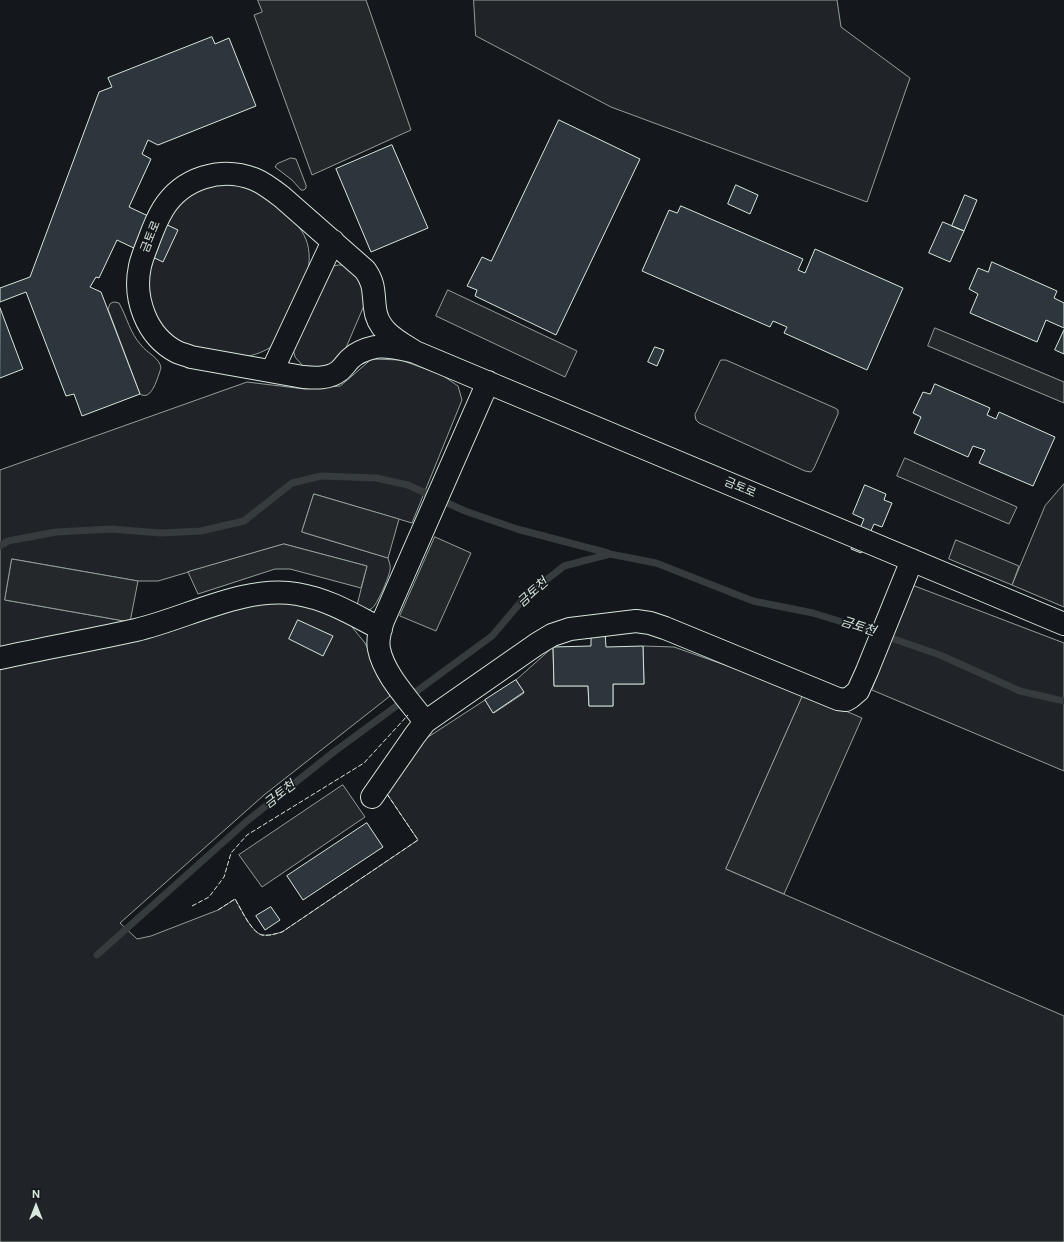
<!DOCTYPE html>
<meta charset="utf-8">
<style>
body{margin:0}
#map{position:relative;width:1064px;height:1242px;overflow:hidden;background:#14181c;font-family:"DM Sans",sans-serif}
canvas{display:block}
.north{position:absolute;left:16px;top:1186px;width:40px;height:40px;-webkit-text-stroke:3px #14181c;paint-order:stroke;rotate:0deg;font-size:11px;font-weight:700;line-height:16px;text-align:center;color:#d8e6dc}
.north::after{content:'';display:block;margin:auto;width:14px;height:18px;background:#d8e6dc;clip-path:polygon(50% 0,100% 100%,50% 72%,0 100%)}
</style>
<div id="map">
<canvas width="1064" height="1242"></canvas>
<div class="north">N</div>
</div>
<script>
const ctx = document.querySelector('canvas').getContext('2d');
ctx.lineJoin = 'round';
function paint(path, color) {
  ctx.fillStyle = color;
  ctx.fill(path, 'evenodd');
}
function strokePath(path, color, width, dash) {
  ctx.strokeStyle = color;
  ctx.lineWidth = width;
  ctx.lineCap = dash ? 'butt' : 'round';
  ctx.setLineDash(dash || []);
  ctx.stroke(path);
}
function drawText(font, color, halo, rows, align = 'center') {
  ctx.font = font + ' "DM Sans","Noto Sans KR",sans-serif';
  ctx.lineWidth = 3;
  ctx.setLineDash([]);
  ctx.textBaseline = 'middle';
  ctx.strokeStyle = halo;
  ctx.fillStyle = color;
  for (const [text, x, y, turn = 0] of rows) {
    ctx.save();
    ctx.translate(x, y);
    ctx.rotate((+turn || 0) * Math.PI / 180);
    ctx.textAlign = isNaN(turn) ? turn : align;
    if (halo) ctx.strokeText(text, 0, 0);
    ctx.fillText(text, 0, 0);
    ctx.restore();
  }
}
const green = new Path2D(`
 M 474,0 L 837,0 L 841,27 L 910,78 L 867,202 L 611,107 L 476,36 Z
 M 291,158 L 296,159 L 306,185 L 306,188 L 304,190 L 301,190 L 292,180 L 275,167 L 277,164 Z
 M 210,184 C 219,184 234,183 243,185 C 254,188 264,196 272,202 C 297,222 314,236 308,271 L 271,347 C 250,360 230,359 207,351 C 198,348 187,346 178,341 C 171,338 163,328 159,322 C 140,293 147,271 160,241 C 164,231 171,211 178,203 C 183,197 202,188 210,184 Z
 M 339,265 L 347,265 L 362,277 L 366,301 L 342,357 L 328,367 L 303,366 L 295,357 L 293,349 L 328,270 L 334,266 Z
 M 114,302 L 119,303 C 127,317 130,333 141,345 C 147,353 160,358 161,368 C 158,376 152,402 140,394 L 108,309 L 110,304 Z
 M 372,359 L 401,360 L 442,375 L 458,386 L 462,400 L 412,523 L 314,494 L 302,532 L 388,558 C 389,562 391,566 390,570 C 389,577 377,606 371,609 C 366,611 361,610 356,609 L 367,566 L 284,544 L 158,581 L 138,581 L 12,559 L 5,600 L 130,622 L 0,648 L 0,470 L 247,382 L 305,389 L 340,386 Z
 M 721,360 L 726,360 L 835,408 L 838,410 L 838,414 L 814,468 L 811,472 L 805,471 L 699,423 L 696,420 L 695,415 Z
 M 1064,484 L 1064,607 L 1012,585 L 1045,506 Z
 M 912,585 L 1064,643 L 1064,771 L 872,690 Z
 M 257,603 L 293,603 L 323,610 L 348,622 L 365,643 L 390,696 L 264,795 L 120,923 L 137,939 L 151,936 L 218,910 L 235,899 C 241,908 251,932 262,935 C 269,936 275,934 282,932 L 418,840 L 387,794 L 425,739 L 485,700 L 494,713 L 524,693 L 516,680 L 553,647 L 554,686 L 588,686 L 589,706 L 613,706 L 613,684 L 644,684 L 643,646 L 674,647 L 804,693 L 726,869 L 1064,1016 L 1064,1242 L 0,1242 L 0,667 Z`);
const parking = new Path2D(`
 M 258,0 L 366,0 L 411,130 L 312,175 L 254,15 L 262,12 Z
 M 448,290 L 577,351 L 565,377 L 436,316 Z
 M 935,328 L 1064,382 L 1064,403 L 928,346 Z
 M 905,458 L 1017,507 L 1009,524 L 897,476 Z
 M 314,494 L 399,519 L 388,558 L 302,532 Z
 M 435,537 L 471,553 L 436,631 L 400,616 Z
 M 956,540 L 1019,566 L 1012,585 L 949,559 Z
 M 284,544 L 367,566 L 361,588 L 290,569 L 275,569 L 198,594 L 188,572 Z
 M 12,559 L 138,581 L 130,622 L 5,600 Z
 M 804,693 L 862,718 L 784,894 L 726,869 Z
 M 343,785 L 365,817 L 262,887 L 239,855 Z`);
const stream = new Path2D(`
 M 0,546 L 8,541 L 56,532 L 111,529 L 161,533 L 201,531 L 244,521 L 292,483 L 321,476 L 376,478 L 408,485 L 465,511 L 517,529 L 608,553
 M 97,955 L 247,821 L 335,751 L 492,636 L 526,596 L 564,566 L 610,554 L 656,563 L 753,601 L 813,613 L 868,630 L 940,655 L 1020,691 L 1064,701`);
const building = new Path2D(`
 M 212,37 L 215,44 L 229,38 L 256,106 L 158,145 L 148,140 L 142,154 L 151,159 L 129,207 L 178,230 L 163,262 L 117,240 L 99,278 L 96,277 L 90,287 L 101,292 L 140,394 L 82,416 L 74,394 L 66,396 L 26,292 L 0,302 L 0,288 L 30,277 L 99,92 L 112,87 L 108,78 Z
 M 559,120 L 640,159 L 556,335 L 475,296 L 477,290 L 467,286 L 482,257 L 491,261 Z
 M 392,145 L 428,228 L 371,252 L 336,169 Z
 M 736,185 L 758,195 L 750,214 L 728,204 Z
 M 965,195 L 977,200 L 964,231 L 952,226 Z
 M 681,206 L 803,259 L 798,270 L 805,273 L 815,249 L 903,288 L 867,370 L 784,333 L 787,327 L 773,321 L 770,327 L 642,271 L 669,210 L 677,213 Z
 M 943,222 L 964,231 L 950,262 L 929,253 Z
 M 992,262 L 1057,291 L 1054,298 L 1064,303 L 1064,328 L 1046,320 L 1037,342 L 970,313 L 978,294 L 969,289 L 978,268 L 988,272 Z
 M 0,308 L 23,369 L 0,378 Z
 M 1064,330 L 1064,354 L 1055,350 Z
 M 655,347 L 664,350 L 657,366 L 648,362 Z
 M 935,384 L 990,408 L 987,415 L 996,419 L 999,412 L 1055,437 L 1033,486 L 979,463 L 985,450 L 973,446 L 968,457 L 914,433 L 921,417 L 913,413 L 923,392 L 930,394 Z
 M 865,485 L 886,494 L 884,500 L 892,503 L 882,527 L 874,524 L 861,553 L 851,549 L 864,519 L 853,514 Z
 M 298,620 L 333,636 L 323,656 L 289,639 Z
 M 605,632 L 606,647 L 643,646 L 644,684 L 613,684 L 613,706 L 589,706 L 588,686 L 554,686 L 553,647 L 591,646 L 591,633 Z
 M 516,680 L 524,692 L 493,713 L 485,700 Z
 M 367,823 L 383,847 L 303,900 L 287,876 Z
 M 271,907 L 280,920 L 265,930 L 256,916 Z`);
const minor = new Path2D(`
 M 415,352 C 402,349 388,345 375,347 C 366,349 356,353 350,359 C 346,363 343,368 339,371 C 329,379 315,378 303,377 L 191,357 C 187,355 181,354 177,352 C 146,336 133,298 140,266 C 142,257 146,248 149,240 C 153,229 157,219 163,209 C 182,178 221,166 254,179 C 264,183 273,190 282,197 L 365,270 C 375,284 373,292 375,308 C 377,331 398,341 415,352 L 1064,624
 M 272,371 L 333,241
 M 0,658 C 45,648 91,640 136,630 C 187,618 245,585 297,594 C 328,599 354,615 381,629
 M 425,722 C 410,701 384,675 379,649 C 377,639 380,630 383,621 L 488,382
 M 372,797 L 415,735 L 425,722 L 537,644 L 552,635 L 570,629 L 636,621 L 650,623 L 665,628 L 838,699 L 846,700 L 851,697 L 858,691 L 867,671 L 912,560`);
const fence = new Path2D(`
 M 192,906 L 209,897 L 224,877 L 231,853 L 247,835 L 364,763 L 408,715
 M 218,910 L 235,899 C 241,909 251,932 262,935 C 269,936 275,934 282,932 L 418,840 L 387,794`);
const streetNames = [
 ["금토로",151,237,-68],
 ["금토로",740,488,23]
];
const waterNames = [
 ["금토천",533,593,-42],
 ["금토천",858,627,18],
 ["금토천",280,795,-38]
];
paint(green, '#202428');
strokePath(green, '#939e99', 1);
paint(parking, '#24282b');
strokePath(parking, '#939e99', 1);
strokePath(stream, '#363b3e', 7);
paint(building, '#2c363c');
strokePath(building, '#d8e6dc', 1);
strokePath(minor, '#d8e6dc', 24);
strokePath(minor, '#14181c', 22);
strokePath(fence, '#d8e6dc', 1, [5, 2]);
drawText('12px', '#d8e6dc', '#14181c', streetNames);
drawText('italic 13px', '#d8e6dc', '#14181c', waterNames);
</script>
